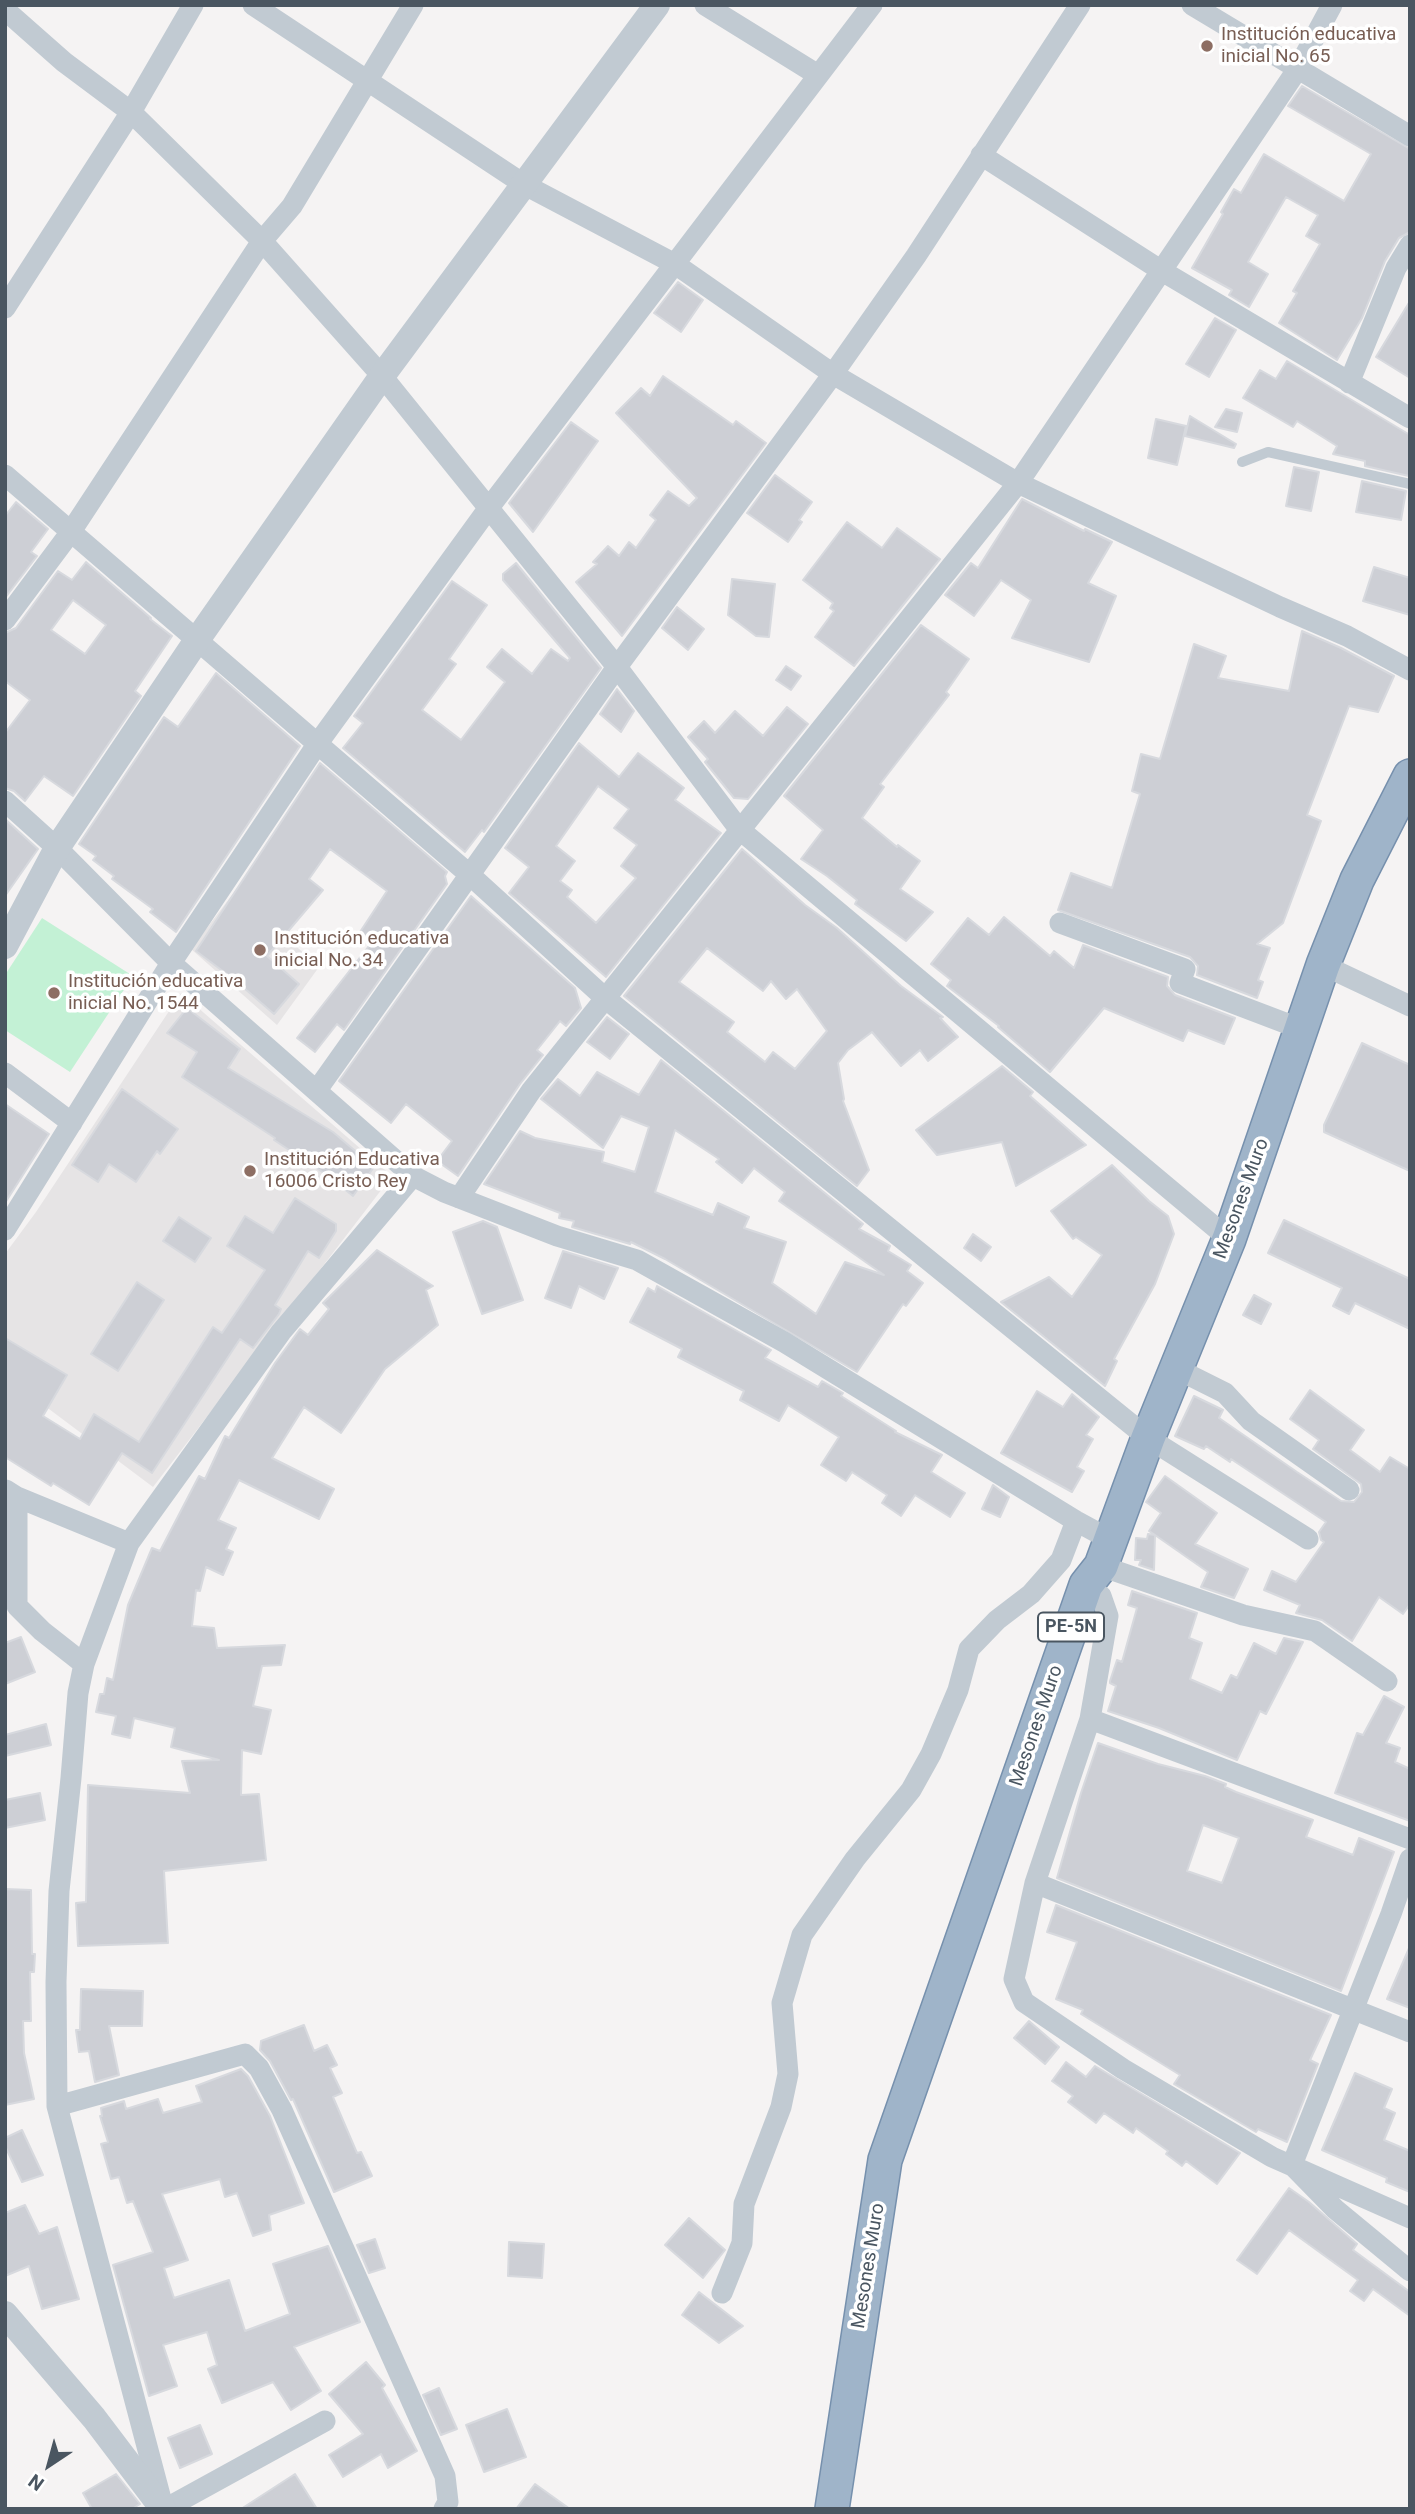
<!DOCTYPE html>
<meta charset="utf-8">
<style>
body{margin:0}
#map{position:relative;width:1415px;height:2514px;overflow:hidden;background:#f5f3f3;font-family:Roboto,sans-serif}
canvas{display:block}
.frame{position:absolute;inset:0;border:7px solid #4a5661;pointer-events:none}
.north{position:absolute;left:14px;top:2430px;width:70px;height:70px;-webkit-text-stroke:5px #fff;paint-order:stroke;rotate:216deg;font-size:19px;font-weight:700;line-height:28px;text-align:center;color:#4a5661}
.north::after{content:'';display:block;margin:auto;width:24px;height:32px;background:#4a5661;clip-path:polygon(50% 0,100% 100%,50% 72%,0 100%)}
</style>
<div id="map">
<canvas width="1415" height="2514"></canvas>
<div class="frame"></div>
<div class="north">N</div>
</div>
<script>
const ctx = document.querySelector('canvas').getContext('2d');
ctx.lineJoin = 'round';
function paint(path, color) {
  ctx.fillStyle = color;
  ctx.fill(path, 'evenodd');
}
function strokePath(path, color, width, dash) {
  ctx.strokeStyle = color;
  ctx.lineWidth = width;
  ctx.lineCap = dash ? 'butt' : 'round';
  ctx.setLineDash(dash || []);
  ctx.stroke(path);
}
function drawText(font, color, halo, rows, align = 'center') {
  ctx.font = font + ' Roboto,sans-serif';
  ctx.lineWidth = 7;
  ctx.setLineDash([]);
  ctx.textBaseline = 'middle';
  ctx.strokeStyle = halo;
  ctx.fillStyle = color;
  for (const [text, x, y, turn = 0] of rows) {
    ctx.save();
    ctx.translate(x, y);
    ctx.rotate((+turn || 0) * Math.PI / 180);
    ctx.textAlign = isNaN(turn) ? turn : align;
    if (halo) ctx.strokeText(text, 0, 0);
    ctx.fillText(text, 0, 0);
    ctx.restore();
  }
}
const education = new Path2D(`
 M 235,891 L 319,967 L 277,1025 L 191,949 Z
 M 181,993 L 392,1176 L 153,1487 L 5,1376 L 5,1254 L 36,1212 Z`);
const green = new Path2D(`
 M 42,918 L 133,976 L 70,1072 L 5,1030 L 5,975 Z`);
const building = new Path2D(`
 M 1302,86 L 1410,149 L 1410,232 L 1399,238 L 1385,261 L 1362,318 L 1337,360 L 1279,323 L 1297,293 L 1293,291 L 1320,244 L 1306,236 L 1318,215 L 1286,197 L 1248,262 L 1268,274 L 1249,307 L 1229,295 L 1232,290 L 1192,268 L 1223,214 L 1221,212 L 1234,189 L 1241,193 L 1264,154 L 1344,201 L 1371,154 L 1288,106 Z
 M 678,282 L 703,300 L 681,332 L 654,313 Z
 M 1410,301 L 1410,378 L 1376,357 Z
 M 1215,318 L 1236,330 L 1209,377 L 1186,364 Z
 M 1287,361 L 1410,435 L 1409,476 L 1365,466 L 1365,461 L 1333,454 L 1337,446 L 1297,421 L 1293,427 L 1243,398 L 1260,370 L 1276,379 Z
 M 663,376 L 733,425 L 736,421 L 766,443 L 622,636 L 576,582 L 597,564 L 593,562 L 608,546 L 619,556 L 629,542 L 636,548 L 656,520 L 650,515 L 668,491 L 689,506 L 697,498 L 616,413 L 641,388 L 650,396 Z
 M 1226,409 L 1242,413 L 1237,432 L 1215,427 Z
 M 1190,416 L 1236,444 L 1234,448 L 1185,436 Z
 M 1156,419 L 1186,426 L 1177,465 L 1148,458 Z
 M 571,422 L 598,441 L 533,532 L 509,503 Z
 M 1294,467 L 1319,472 L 1311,511 L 1286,506 Z
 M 775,475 L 812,502 L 799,520 L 802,522 L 788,542 L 747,513 Z
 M 1362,481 L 1406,491 L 1401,520 L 1356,512 Z
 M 1022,499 L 1084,531 L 1085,529 L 1112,542 L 1088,583 L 1116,596 L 1089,662 L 1012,638 L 1031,600 L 1001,580 L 974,616 L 945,595 L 971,563 L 978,568 Z
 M 16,502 L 48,529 L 31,552 L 37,556 L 5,598 L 5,516 Z
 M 847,522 L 882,548 L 897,528 L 940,559 L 854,666 L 815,637 L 834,611 L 830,608 L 833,603 L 803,580 Z
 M 86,562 L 151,618 L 150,619 L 172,636 L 135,691 L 141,696 L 73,796 L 44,776 L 25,801 L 14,791 L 5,788 L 5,733 L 30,700 L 5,681 L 5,633 L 16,628 L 58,571 L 72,580 ZM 73,600 L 106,625 L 85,654 L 51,630 Z
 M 516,563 L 601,668 L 484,832 L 482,830 L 465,852 L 343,748 L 363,723 L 354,716 L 452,581 L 487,605 L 449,659 L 456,664 L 422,710 L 461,740 L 505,682 L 487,667 L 502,649 L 532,674 L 551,649 L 568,661 L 570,658 L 503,580 L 503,574 Z
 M 1374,567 L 1410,578 L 1410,615 L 1363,601 Z
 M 732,579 L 775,584 L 769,637 L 756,636 L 728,615 Z
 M 677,607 L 704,629 L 688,650 L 662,628 Z
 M 921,625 L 969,659 L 946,692 L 949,695 L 880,784 L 884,787 L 862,818 L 897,847 L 898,845 L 920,861 L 900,889 L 933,912 L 906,941 L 855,904 L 857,900 L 827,876 L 801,859 L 823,830 L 784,796 Z
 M 1302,631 L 1341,648 L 1394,676 L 1378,712 L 1349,706 L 1307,815 L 1321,821 L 1283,923 L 1257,944 L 1270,948 L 1258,980 L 1263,982 L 1257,998 L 1197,975 L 1198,966 L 1190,957 L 1058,910 L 1071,873 L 1112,888 L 1140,794 L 1132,791 L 1141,754 L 1160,759 L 1194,644 L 1226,656 L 1218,678 L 1289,691 Z
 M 786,666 L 801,676 L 791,690 L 776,680 Z
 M 216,673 L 300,746 L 176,932 L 150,912 L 153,909 L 112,879 L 114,876 L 93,860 L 96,856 L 79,844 L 164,717 L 178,727 Z
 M 617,689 L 634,711 L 621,732 L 600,714 Z
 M 787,707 L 808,724 L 748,799 L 734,798 L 705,762 L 708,759 L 688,737 L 704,721 L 715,733 L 735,711 L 763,736 Z
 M 579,743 L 619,777 L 638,753 L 684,788 L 675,800 L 721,833 L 606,977 L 509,893 L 529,867 L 505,848 ZM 598,786 L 629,809 L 614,828 L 637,845 L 621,866 L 636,878 L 596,923 L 567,897 L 572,890 L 560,881 L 575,861 L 556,846 Z
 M 320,763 L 447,872 L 445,876 L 447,884 L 344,1030 L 337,1024 L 315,1052 L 297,1038 L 372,942 L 360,932 L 387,891 L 330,849 L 309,879 L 323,890 L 267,956 L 299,984 L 274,1014 L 236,981 L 196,951 Z
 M 5,819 L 38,849 L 5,896 Z
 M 742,849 L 805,905 L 837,928 L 901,986 L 943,1017 L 940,1018 L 958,1037 L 928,1061 L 920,1050 L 901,1066 L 872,1032 L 848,1050 L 838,1063 L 844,1099 L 843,1101 L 869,1170 L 857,1186 L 624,996 ZM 707,948 L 763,991 L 771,981 L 786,999 L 797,989 L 827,1031 L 795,1069 L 773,1052 L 765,1062 L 727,1032 L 734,1022 L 679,982 Z
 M 471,896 L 575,988 L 581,1008 L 566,1026 L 560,1021 L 537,1050 L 543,1055 L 520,1084 L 458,1176 L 437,1161 L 452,1141 L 406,1104 L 391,1123 L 339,1081 Z
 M 1004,917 L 1050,956 L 1054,951 L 1074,968 L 1083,945 L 1168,977 L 1167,986 L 1175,995 L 1235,1018 L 1224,1044 L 1188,1030 L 1183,1041 L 1104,1008 L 1050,1072 L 998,1027 L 999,1026 L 947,986 L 951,980 L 931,964 L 968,918 L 989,935 Z
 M 187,1008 L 240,1049 L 228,1068 L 333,1132 L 374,1167 L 353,1196 L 327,1175 L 274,1140 L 275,1138 L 182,1077 L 197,1052 L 167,1033 Z
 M 607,1017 L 629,1034 L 610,1059 L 587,1042 Z
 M 1362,1043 L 1410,1065 L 1410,1171 L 1324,1132 L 1324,1125 Z
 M 661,1060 L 863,1224 L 859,1229 L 890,1246 L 888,1251 L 911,1265 L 907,1271 L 923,1283 L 906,1306 L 903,1304 L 857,1372 L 665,1259 L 631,1242 L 630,1244 L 572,1227 L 574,1221 L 559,1218 L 560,1213 L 484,1184 L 520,1131 L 535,1138 L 604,1152 L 602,1162 L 635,1172 L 649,1127 L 621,1116 L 603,1148 L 541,1099 L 558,1079 L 580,1096 L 597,1072 L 639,1095 ZM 675,1130 L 719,1159 L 716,1162 L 742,1183 L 754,1168 L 785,1192 L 779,1201 L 884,1275 L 845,1262 L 816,1314 L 772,1283 L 786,1242 L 744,1228 L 749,1217 L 718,1203 L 713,1215 L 655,1192 Z
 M 1002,1066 L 1033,1092 L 1030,1096 L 1086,1145 L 1016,1186 L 1002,1142 L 937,1155 L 916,1130 Z
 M 122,1089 L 178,1129 L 160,1154 L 157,1151 L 136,1182 L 109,1164 L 98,1182 L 72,1165 Z
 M 5,1104 L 49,1134 L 5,1203 Z
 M 1112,1165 L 1149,1201 L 1168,1216 L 1174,1234 L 1155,1284 L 1114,1359 L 1117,1361 L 1105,1386 L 1001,1302 L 1049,1277 L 1072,1297 L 1102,1255 L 1076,1237 L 1073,1239 L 1051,1211 Z
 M 295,1198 L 336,1224 L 336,1231 L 319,1258 L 308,1251 L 275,1305 L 281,1309 L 279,1314 L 253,1348 L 240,1339 L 152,1473 L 122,1453 L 89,1505 L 53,1483 L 51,1486 L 5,1457 L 5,1338 L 67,1375 L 43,1416 L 80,1439 L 94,1414 L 139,1442 L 213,1327 L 222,1333 L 265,1270 L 227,1246 L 245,1216 L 273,1233 Z
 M 179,1217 L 211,1238 L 195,1262 L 163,1241 Z
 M 1284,1220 L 1410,1279 L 1410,1329 L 1355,1303 L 1349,1314 L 1333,1306 L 1342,1288 L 1268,1253 Z
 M 483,1221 L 497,1227 L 523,1300 L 482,1314 L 453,1232 Z
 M 973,1234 L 991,1247 L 981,1261 L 964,1248 Z
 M 377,1250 L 433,1286 L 426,1290 L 438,1325 L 385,1369 L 341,1433 L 304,1407 L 272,1458 L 334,1489 L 319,1519 L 239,1480 L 218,1520 L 236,1528 L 226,1549 L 233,1552 L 223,1575 L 206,1567 L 200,1591 L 196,1590 L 192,1626 L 214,1628 L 217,1648 L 285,1645 L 281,1665 L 262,1666 L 253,1706 L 271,1710 L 261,1754 L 242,1750 L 241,1795 L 259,1794 L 266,1860 L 164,1871 L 168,1943 L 78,1946 L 76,1903 L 86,1902 L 88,1785 L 190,1793 L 182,1761 L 219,1760 L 171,1747 L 175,1728 L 134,1718 L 130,1738 L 112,1734 L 116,1716 L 96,1712 L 100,1694 L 104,1694 L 107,1678 L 113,1680 L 128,1605 L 152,1548 L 160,1551 L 199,1476 L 205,1479 L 225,1436 L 229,1438 L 275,1363 L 300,1329 L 308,1335 L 329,1309 L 323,1303 Z
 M 563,1251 L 618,1268 L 604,1299 L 579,1286 L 571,1308 L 545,1298 Z
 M 137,1282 L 164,1300 L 118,1371 L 91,1354 Z
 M 657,1286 L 771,1350 L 765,1358 L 818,1387 L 822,1381 L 843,1393 L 841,1396 L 896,1431 L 895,1432 L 942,1455 L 931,1472 L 965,1493 L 950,1517 L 915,1495 L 901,1516 L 882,1503 L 887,1495 L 852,1472 L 846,1481 L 821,1465 L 839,1437 L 788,1405 L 779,1421 L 740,1400 L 744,1391 L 678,1357 L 682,1349 L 630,1322 L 648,1288 L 655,1292 Z
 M 1254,1295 L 1271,1304 L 1261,1324 L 1243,1315 Z
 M 1310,1390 L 1364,1430 L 1350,1450 L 1380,1472 L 1390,1457 L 1410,1469 L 1410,1604 L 1403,1614 L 1379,1597 L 1352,1641 L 1322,1620 L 1296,1613 L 1300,1605 L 1264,1590 L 1272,1571 L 1296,1582 L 1324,1542 L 1321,1540 L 1319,1532 L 1326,1522 L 1231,1459 L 1230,1462 L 1206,1446 L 1204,1449 L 1175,1436 L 1194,1396 L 1221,1409 L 1223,1410 L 1219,1418 L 1297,1472 L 1341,1501 L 1354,1502 L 1362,1492 L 1361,1484 L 1313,1449 L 1319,1440 L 1290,1419 Z
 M 1037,1391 L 1063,1407 L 1072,1394 L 1099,1417 L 1086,1435 L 1093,1439 L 1077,1467 L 1084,1471 L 1072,1492 L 1001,1453 Z
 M 1165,1476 L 1217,1513 L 1195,1544 L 1248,1569 L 1234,1598 L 1201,1587 L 1208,1572 L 1155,1535 L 1154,1570 L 1139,1565 L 1141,1560 L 1135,1560 L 1136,1538 L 1147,1539 L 1148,1534 L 1155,1535 L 1149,1531 L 1161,1513 L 1146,1502 Z
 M 993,1485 L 1009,1497 L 1000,1517 L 982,1509 Z
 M 1132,1591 L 1197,1613 L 1189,1638 L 1202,1643 L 1190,1679 L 1222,1693 L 1231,1675 L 1237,1678 L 1254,1643 L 1276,1654 L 1284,1638 L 1303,1642 L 1266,1714 L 1260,1711 L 1237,1760 L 1159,1728 L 1108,1711 L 1116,1686 L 1110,1683 L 1110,1681 L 1117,1660 L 1122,1662 L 1137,1608 L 1128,1605 Z
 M 21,1637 L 35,1672 L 5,1684 L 5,1643 Z
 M 1384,1696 L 1404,1707 L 1386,1743 L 1400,1748 L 1395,1762 L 1410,1769 L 1410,1821 L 1335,1793 L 1357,1733 L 1363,1735 Z
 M 46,1724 L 51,1745 L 5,1756 L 5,1735 Z
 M 1098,1743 L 1158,1764 L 1205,1776 L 1226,1784 L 1225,1787 L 1236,1792 L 1313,1820 L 1306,1837 L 1353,1855 L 1359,1838 L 1394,1852 L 1341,1991 L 1057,1878 L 1081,1793 ZM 1203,1825 L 1239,1838 L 1222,1883 L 1187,1871 Z
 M 40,1793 L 45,1820 L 5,1828 L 5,1800 Z
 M 5,1889 L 31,1890 L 32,1954 L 35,1954 L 34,1972 L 30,1972 L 31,2021 L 23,2021 L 24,2053 L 34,2099 L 5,2105 Z
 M 1056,1905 L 1331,2015 L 1310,2060 L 1318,2064 L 1287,2142 L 1258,2129 L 1256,2132 L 1174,2084 L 1180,2075 L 1081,2014 L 1083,2010 L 1056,1999 L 1077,1942 L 1047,1932 Z
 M 1410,1946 L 1410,2008 L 1387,1999 Z
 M 81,1989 L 143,1991 L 142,2026 L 109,2026 L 119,2075 L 95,2082 L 89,2051 L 79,2052 L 76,2030 L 80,2030 Z
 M 1029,2021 L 1059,2047 L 1045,2064 L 1014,2038 Z
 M 304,2025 L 314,2051 L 327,2045 L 337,2065 L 330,2068 L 342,2093 L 333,2097 L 357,2153 L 361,2152 L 372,2176 L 334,2192 L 293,2099 L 291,2100 L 270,2061 L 260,2050 L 261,2041 Z
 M 1066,2062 L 1086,2077 L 1095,2066 L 1240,2153 L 1217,2184 L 1186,2161 L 1182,2166 L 1166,2154 L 1168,2151 L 1136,2128 L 1133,2133 L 1104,2113 L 1096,2123 L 1068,2102 L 1073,2096 L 1052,2081 Z
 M 241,2069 L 248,2076 L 270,2116 L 304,2203 L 269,2215 L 271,2230 L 253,2236 L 237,2193 L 225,2197 L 220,2179 L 162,2194 L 188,2260 L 164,2268 L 174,2298 L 229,2280 L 245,2331 L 290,2314 L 273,2264 L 328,2246 L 360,2322 L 294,2347 L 321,2391 L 291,2410 L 273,2382 L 222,2403 L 208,2369 L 217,2365 L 207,2332 L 163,2345 L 177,2386 L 149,2396 L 113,2265 L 153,2252 L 133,2201 L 127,2203 L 119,2177 L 111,2179 L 101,2144 L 108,2142 L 100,2116 L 102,2116 L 101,2108 L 124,2101 L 126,2109 L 158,2099 L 163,2113 L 202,2102 L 196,2086 Z
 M 1355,2073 L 1392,2089 L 1384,2108 L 1395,2113 L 1384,2140 L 1410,2151 L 1410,2192 L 1386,2182 L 1387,2178 L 1322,2150 Z
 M 22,2130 L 43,2175 L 22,2182 L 5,2146 L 5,2138 Z
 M 1289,2188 L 1309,2202 L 1357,2244 L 1353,2250 L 1410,2292 L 1410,2316 L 1373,2289 L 1364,2301 L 1350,2291 L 1358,2280 L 1289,2230 L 1257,2274 L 1237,2260 Z
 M 25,2205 L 39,2234 L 57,2227 L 79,2299 L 42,2309 L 29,2266 L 5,2276 L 5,2213 Z
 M 689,2218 L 725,2250 L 703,2278 L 665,2245 Z
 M 375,2239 L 385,2268 L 369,2273 L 357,2245 Z
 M 509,2242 L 544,2244 L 542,2278 L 508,2276 Z
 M 699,2292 L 743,2326 L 719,2343 L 682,2315 Z
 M 366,2362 L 385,2385 L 382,2388 L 417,2451 L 388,2468 L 381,2454 L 343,2477 L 329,2455 L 363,2434 L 329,2394 Z
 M 439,2388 L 457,2429 L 441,2435 L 423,2395 Z
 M 507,2409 L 526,2457 L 484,2472 L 466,2425 Z
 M 200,2425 L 212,2454 L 180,2468 L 168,2438 Z
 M 116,2474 L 140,2504 L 132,2509 L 92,2509 L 83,2493 Z
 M 295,2474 L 317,2509 L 241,2509 Z
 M 535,2484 L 570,2509 L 516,2509 Z`);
const service = new Path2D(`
 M 1242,462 L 1268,452 L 1410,484`);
const minor = new Path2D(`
 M 253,5 L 525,185 L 675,264 L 833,374 L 1018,483 L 1280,607 L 1347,636 L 1410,670
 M 705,5 L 818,75
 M 1192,5 L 1410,136
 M 5,10 L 64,62 L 131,112 L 262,241 L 382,376 L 617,667 L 739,829 L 1229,1239
 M 981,155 L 1162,271 L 1410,418
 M 5,308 L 131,112 L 193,5
 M 1349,383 L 1396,268 L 1410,245
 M 5,475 L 470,875 L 605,998 L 1148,1438 L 1308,1539
 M 5,620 L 70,533 L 262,241 L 292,206 L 413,5
 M 5,801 L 57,848 L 171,963 L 413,1176 L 444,1192 L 557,1236 L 637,1260 L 784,1342 L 1076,1521 L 1111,1540
 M 1060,923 L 1185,969 L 1180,983 L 1301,1029
 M 1323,965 L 1410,1006
 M 5,1073 L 72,1123
 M 317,1090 L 617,667 L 833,374 L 916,256 L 1080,5
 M 459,1198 L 531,1091 L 1018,483 L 1297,70 L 1332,5
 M 5,1230 L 171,963 L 318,743 L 488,509 L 872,5
 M 1177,1369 L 1225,1393 L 1251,1421 L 1349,1490
 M 6,1490 L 17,1497 L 129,1543
 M 17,1497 L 17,1606 L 42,1631 L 84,1664
 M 1101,1566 L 1243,1615 L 1315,1631 L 1387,1681
 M 1086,1585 L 1101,1596 L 1108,1616 L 1090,1719 L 1035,1883 L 1014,1979 L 1024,2002 L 1123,2069 L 1272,2157 L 1410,2218
 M 1090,1719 L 1410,1839
 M 1410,1859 L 1391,1914 L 1292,2165 L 1335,2209 L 1410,2271
 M 1035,1883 L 1410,2032
 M 57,2106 L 245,2054 L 259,2068 L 282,2110 L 445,2476 L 448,2502 L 444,2509
 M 722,2293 L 742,2243 L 744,2204 L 781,2107 L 788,2074 L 782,2003 L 802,1935 L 855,1859 L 911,1790 L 931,1754 L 958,1690 L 969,1649 L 997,1620 L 1031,1594 L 1061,1560 L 1076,1521
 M 162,2503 L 57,2106 L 56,1982 L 59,1891 L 71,1778 L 78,1693 L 84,1664 L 129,1543 L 281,1332 L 413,1176
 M 165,2509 L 325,2421`);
const tertiary = new Path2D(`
 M 5,946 L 57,848 L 197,640 L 382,376 L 657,5
 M 5,2314 L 94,2418 L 163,2509`);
const trunk = new Path2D(`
 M 832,2509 L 885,2160 L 1086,1585 L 1101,1566 L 1148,1438 L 1229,1239 L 1323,965 L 1357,880 L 1410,776`);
const markers = [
 [1207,46,7,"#8d6e63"],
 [260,950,7,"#8d6e63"],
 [54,993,7,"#8d6e63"],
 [250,1171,7,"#8d6e63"]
];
const shields = [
 [1071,1627,66]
];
const shieldNames = [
 ["PE-5N",1071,1627]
];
const educationNames = [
 ["Institución educativa",1221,35],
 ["inicial No. 65",1221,57],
 ["Institución educativa",274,939],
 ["inicial No. 34",274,961],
 ["Institución educativa",68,982],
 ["inicial No. 1544",68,1004],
 ["Institución Educativa",264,1160],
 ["16006 Cristo Rey",264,1182]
];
const streetNames = [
 ["Mesones Muro",1242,1199,-70],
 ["Mesones Muro",1037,1726,-71],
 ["Mesones Muro",869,2266,-81]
];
paint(education, '#e6e4e5');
paint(green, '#c3f1d5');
paint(building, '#cdcfd5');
strokePath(building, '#d7d9de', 2);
strokePath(trunk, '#7690ad', 36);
strokePath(service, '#c1cad2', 10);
strokePath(minor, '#c1cad2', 21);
strokePath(tertiary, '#c1cad2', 26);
strokePath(trunk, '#9fb4c9', 33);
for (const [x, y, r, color] of markers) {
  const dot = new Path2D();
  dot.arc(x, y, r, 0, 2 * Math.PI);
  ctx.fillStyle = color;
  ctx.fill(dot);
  strokePath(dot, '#fff', 2.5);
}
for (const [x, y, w] of shields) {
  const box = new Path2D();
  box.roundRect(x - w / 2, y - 14.5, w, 29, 5);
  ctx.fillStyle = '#fff';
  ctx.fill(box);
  strokePath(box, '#4a5661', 2);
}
drawText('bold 18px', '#4a5661', null, shieldNames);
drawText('19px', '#785e54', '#fff', educationNames, 'left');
drawText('19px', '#4a5661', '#fff', streetNames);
</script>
